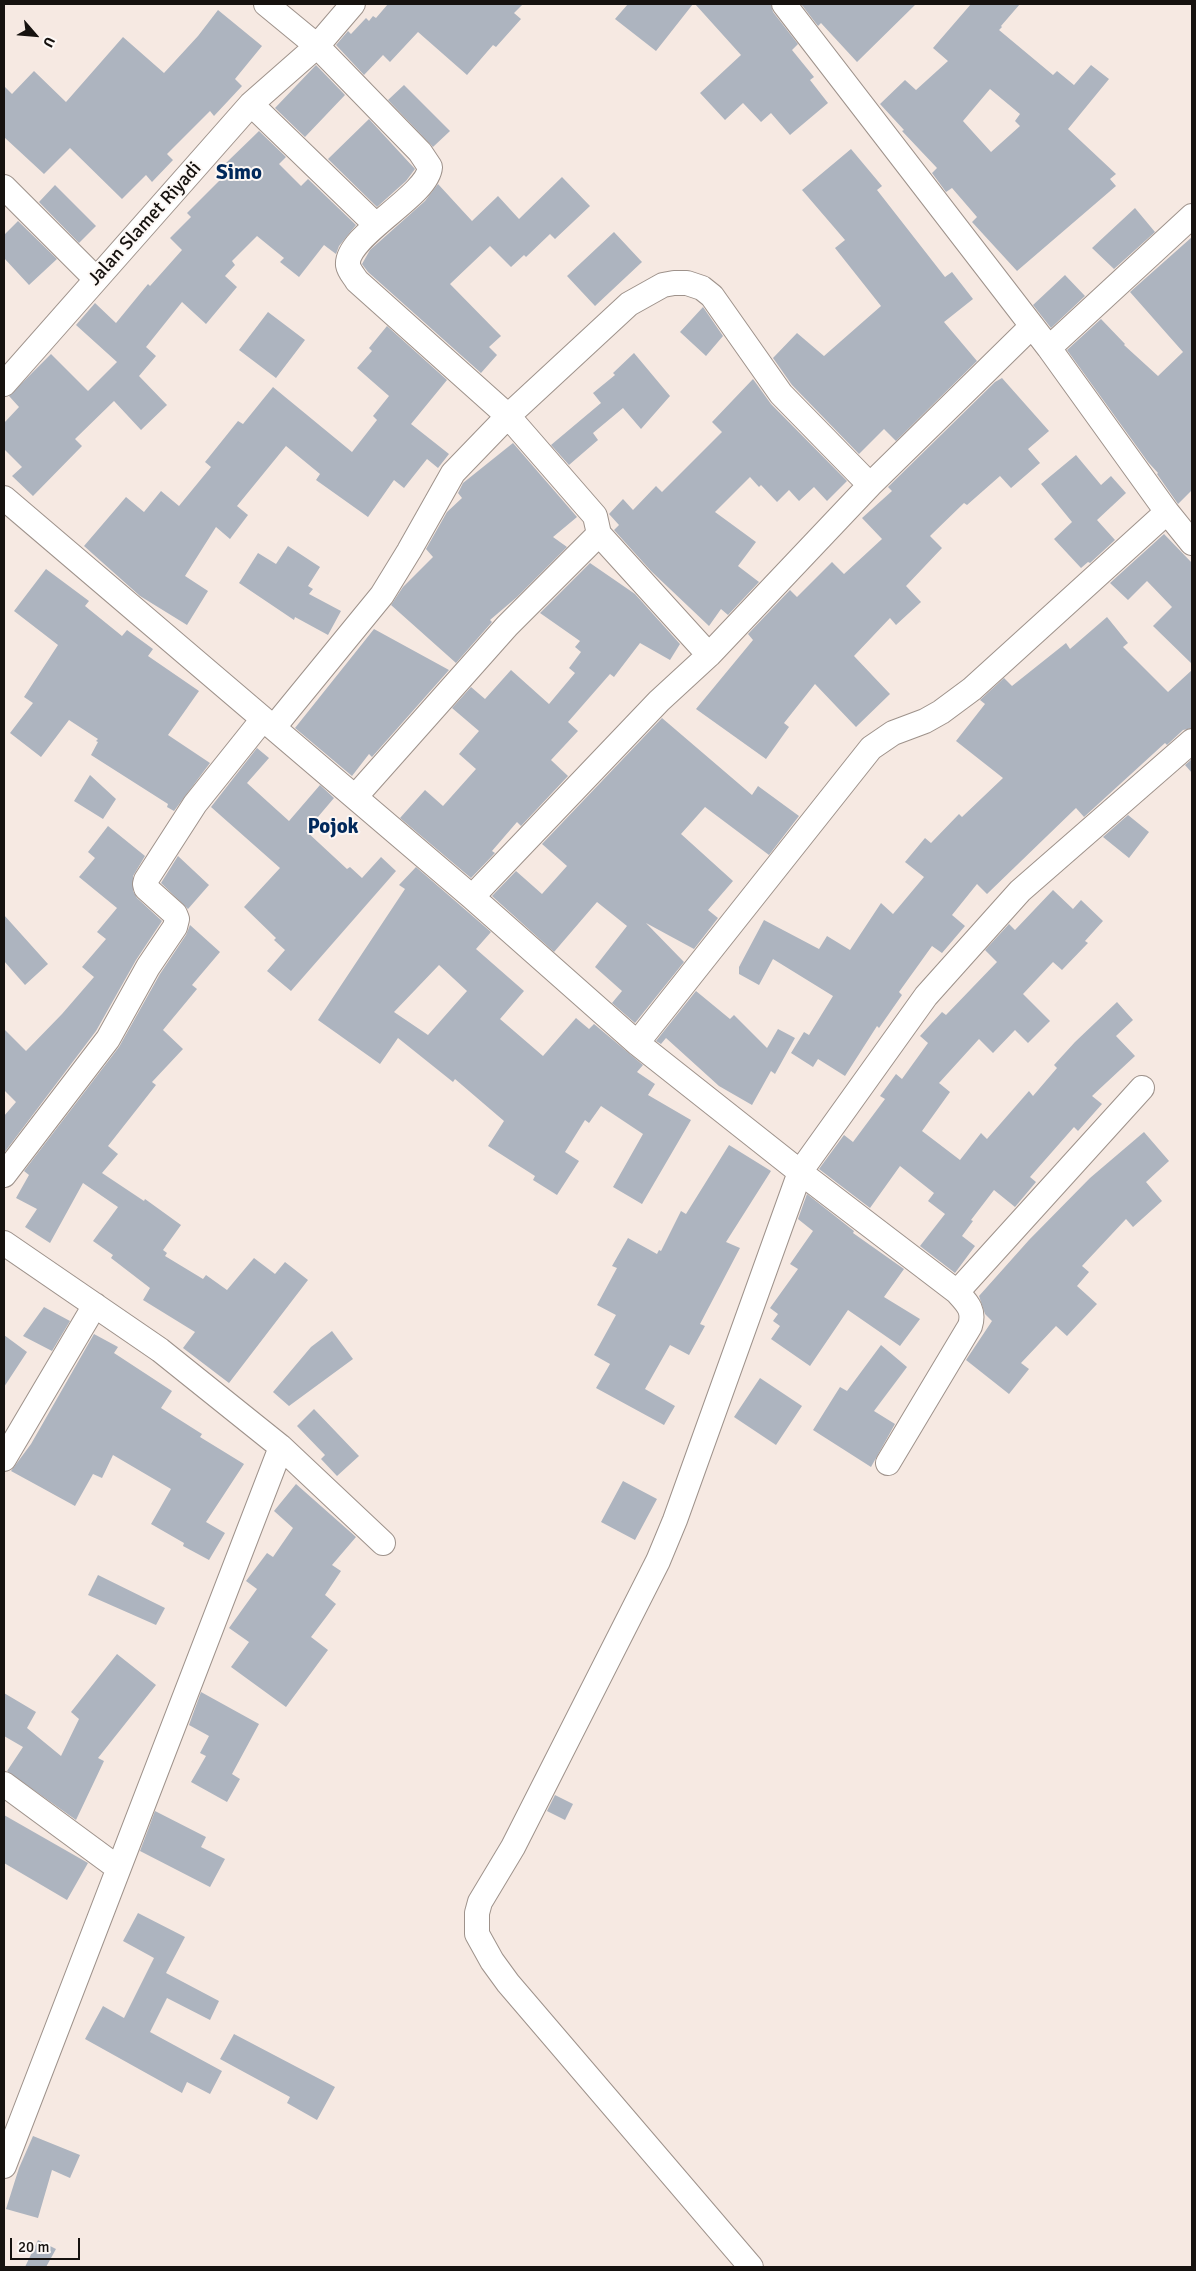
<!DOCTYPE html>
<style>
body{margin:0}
#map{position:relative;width:1196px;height:2271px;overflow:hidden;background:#f6e9e2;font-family:Signika,sans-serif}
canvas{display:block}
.frame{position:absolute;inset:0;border:5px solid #16120f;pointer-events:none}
.north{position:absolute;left:10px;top:10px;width:50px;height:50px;-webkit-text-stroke:4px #fdf8f5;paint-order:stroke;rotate:117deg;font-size:14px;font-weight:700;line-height:20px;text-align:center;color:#16120f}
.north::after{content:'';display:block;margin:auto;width:18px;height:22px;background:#16120f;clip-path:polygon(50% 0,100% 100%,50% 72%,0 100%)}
.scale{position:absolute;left:10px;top:2238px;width:70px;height:22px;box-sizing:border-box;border:2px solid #16120f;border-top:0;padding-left:6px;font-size:15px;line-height:18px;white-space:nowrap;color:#16120f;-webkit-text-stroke:4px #fdf8f5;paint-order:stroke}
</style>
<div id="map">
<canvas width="1196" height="2271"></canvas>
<div class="frame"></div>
<div class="north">U</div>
<div class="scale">20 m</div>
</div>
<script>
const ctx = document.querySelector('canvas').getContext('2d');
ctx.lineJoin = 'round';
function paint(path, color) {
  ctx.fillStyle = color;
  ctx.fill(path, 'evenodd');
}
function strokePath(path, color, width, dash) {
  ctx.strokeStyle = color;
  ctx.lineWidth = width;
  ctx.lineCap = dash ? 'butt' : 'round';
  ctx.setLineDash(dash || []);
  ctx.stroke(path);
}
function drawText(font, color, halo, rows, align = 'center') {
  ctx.font = font + ' Signika,sans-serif';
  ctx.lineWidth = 4;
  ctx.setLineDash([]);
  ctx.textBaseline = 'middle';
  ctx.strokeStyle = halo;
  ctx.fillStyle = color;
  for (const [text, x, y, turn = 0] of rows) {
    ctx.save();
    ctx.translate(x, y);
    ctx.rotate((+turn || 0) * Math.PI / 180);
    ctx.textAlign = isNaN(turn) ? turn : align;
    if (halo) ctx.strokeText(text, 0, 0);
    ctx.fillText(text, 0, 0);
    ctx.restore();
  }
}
const building = new Path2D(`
 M 388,4 L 523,4 L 514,13 L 521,19 L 496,47 L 493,45 L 467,75 L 418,32 L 390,62 L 383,55 L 364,75 L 336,45 L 348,31 L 351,34 L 366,18 L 369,21 L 373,16 L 376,18 Z
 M 628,4 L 693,4 L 656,51 L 615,19 Z
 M 695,4 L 771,4 L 773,12 L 798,44 L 792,50 L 814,77 L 810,80 L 828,103 L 790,135 L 771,113 L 761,122 L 743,103 L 725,120 L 700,93 L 741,55 Z
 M 801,4 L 916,4 L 857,62 L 821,23 L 818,26 Z
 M 971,4 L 1020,4 L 1001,26 L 1002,27 L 999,30 L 1053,75 L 1057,71 L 1074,85 L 1091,65 L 1109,79 L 1068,129 L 1116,174 L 1110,179 L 1116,186 L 1017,271 L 972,222 L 977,217 L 952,188 L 946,192 L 932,173 L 937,168 L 902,131 L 904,130 L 880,104 L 905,80 L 916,90 L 948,61 L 933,48 ZM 990,89 L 1020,114 L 1015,121 L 1020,126 L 991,152 L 963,121 Z
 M 218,10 L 262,46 L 235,79 L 242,86 L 214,116 L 210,111 L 167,154 L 173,160 L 152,182 L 146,175 L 122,199 L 70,148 L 44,174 L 4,137 L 4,86 L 12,94 L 34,71 L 66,102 L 123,37 L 164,73 L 198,36 Z
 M 316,65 L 345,95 L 305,137 L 275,108 Z
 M 404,85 L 450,131 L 433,147 L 388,100 Z
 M 369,119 L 415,169 L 406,181 L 377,207 L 328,159 Z
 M 259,131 L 286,157 L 279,164 L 301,186 L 308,179 L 356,225 L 339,246 L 336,254 L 324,245 L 299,277 L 280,262 L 284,258 L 257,236 L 232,261 L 235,265 L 225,276 L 237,287 L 206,324 L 182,302 L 146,347 L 156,356 L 139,376 L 167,405 L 141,430 L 114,401 L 75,439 L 82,446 L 33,496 L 12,476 L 22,467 L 4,449 L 4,423 L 19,407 L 9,396 L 51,354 L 88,391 L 117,362 L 76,325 L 95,303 L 116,323 L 148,284 L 150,286 L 182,250 L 170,238 L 191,217 L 187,213 L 232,168 L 226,163 Z
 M 851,149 L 882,186 L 877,190 L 945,277 L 952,272 L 973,299 L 944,322 L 977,361 L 896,441 L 884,429 L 859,454 L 792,385 L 773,358 L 797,333 L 824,356 L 881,306 L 835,248 L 845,240 L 802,190 Z
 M 562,177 L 590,206 L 555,239 L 550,234 L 526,257 L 524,255 L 511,267 L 490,246 L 450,284 L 501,336 L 489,347 L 497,355 L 481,373 L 368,272 L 362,264 L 370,250 L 425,201 L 438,184 L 472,221 L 498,196 L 519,219 Z
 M 55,185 L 96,226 L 79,243 L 39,202 Z
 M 1135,208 L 1155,232 L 1114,269 L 1092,248 Z
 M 18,221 L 57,259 L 29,285 L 4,258 L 4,235 Z
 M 614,232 L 642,262 L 595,306 L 567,276 Z
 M 1192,237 L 1192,490 L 1178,504 L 1157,474 L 1158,473 L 1148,462 L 1067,350 L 1101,319 L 1125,344 L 1124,345 L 1158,376 L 1183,352 L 1130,292 Z
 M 1065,275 L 1085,296 L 1051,328 L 1033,305 Z
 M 703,307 L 723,336 L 706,356 L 680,332 Z
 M 268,312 L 305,340 L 276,378 L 239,350 Z
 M 387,326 L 447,380 L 411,424 L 449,454 L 438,468 L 427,459 L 404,488 L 394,480 L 368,517 L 316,480 L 320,474 L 286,446 L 237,506 L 248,515 L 230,539 L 216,527 L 185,576 L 208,591 L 187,625 L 140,596 L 84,546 L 126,497 L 144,512 L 161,491 L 179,506 L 211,467 L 205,462 L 238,421 L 243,424 L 273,387 L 352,452 L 377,420 L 373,416 L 389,396 L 357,368 L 372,351 L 369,348 Z
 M 634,353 L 670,396 L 641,429 L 623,408 L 593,433 L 598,440 L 569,465 L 551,445 L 601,403 L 593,393 L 615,375 L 613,373 Z
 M 1002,378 L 1049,431 L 1028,449 L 1040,463 L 1011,488 L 1000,476 L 967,505 L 964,503 L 930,536 L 942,548 L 906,586 L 921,602 L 896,625 L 890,618 L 854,656 L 890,694 L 856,727 L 815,684 L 784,723 L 789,727 L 766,759 L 696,709 L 753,640 L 748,634 L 790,590 L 797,597 L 832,562 L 844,574 L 882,539 L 862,518 L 892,491 L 888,487 L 995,382 Z
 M 753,379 L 771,404 L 847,481 L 827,501 L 814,487 L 799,501 L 789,490 L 777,502 L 761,485 L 759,487 L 750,477 L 715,512 L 756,542 L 738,566 L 759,582 L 728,615 L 721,609 L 709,626 L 651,571 L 614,530 L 619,525 L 609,514 L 623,499 L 633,510 L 656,486 L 662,492 L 722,432 L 712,422 Z
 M 513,443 L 577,517 L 553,537 L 567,547 L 517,597 L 490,620 L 492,622 L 456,663 L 391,605 L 403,587 L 433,557 L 426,549 L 447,512 L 462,498 L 458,493 L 463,483 Z
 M 1076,455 L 1101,485 L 1111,476 L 1126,493 L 1097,520 L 1115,540 L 1090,563 L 1088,562 L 1081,568 L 1054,539 L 1072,522 L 1041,484 Z
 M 1164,534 L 1192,563 L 1192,664 L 1153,626 L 1172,607 L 1147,581 L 1128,600 L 1110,583 Z
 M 288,546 L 320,567 L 308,586 L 313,589 L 309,594 L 341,611 L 328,635 L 295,617 L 294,620 L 239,583 L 258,553 L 276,564 Z
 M 590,563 L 635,594 L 680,644 L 670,660 L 640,643 L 614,677 L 610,674 L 568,722 L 578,731 L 551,760 L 568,776 L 521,826 L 517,822 L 492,851 L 495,853 L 471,878 L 400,818 L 425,790 L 443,806 L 476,769 L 459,754 L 479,731 L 452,708 L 471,687 L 485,699 L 511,670 L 549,704 L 575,673 L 569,668 L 581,652 L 575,647 L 580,641 L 540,613 Z
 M 46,569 L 89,601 L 85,606 L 122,636 L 127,630 L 153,649 L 148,656 L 199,691 L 168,735 L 210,763 L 174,811 L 167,807 L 168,804 L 91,755 L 98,742 L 96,741 L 98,739 L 69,720 L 41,757 L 10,733 L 33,703 L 24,697 L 58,645 L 14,611 Z
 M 1107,617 L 1128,643 L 1123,647 L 1168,692 L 1192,670 L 1192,728 L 1183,730 L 1167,745 L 1165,743 L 1084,817 L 1076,808 L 987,894 L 977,884 L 952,915 L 965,926 L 942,953 L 932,946 L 899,992 L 902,995 L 879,1028 L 877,1026 L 845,1076 L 818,1059 L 813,1067 L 791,1053 L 804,1032 L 809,1035 L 833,996 L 773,959 L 759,985 L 739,974 L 739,967 L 764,920 L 819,949 L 827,936 L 850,950 L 881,903 L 893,914 L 924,877 L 905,862 L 925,838 L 931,843 L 959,814 L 962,817 L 1003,778 L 956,741 L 985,704 L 980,700 L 1004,678 L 1012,686 L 1066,643 L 1070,649 Z
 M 374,629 L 449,670 L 372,757 L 369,754 L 352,776 L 295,728 Z
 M 662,718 L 752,795 L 758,786 L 799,816 L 769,855 L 705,807 L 681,834 L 733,881 L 708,910 L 718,918 L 694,949 L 646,923 L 684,962 L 635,1023 L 612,1003 L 622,991 L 595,967 L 627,926 L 597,902 L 554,952 L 492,896 L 516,871 L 542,894 L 567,866 L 542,844 Z
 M 257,748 L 269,758 L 247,783 L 289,821 L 320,785 L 334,798 L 306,831 L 347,869 L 350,867 L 362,878 L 381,857 L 396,871 L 291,991 L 267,971 L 285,950 L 274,940 L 276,938 L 244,907 L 280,868 L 211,807 Z
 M 1192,759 L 1192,773 L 1185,765 Z
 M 90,775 L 116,799 L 103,819 L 74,801 Z
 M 1128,815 L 1149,832 L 1129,858 L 1103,837 Z
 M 108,826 L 145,856 L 133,876 L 133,891 L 137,898 L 162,921 L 136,960 L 96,1031 L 4,1153 L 4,1116 L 16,1102 L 4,1090 L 4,1029 L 26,1051 L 62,1014 L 94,977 L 82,967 L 106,939 L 97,932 L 117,908 L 79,877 L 95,858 L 88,852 Z
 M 178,856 L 209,885 L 188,909 L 161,883 Z
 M 416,867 L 491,932 L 476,949 L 524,991 L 500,1019 L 543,1056 L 576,1018 L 589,1029 L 594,1024 L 643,1065 L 637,1072 L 655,1084 L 648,1095 L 691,1120 L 642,1204 L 613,1187 L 643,1134 L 601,1106 L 589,1123 L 585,1120 L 565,1152 L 579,1161 L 557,1195 L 533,1180 L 535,1176 L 488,1146 L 504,1121 L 455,1079 L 453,1082 L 398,1038 L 380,1064 L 318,1020 L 405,889 L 399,885 ZM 439,965 L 467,991 L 428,1035 L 394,1012 Z
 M 1053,890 L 1073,909 L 1081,900 L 1103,921 L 1085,941 L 1088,943 L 1062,970 L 1053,962 L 1023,994 L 1050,1021 L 1028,1043 L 1015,1030 L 993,1053 L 979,1039 L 939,1083 L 950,1092 L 922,1131 L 960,1160 L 981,1133 L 987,1139 L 1029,1091 L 1033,1096 L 1057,1068 L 1054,1065 L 1075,1042 L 1117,1002 L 1133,1020 L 1116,1036 L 1135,1056 L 1092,1096 L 1102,1104 L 1078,1131 L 1074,1127 L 1030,1177 L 1036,1182 L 1015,1207 L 994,1190 L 971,1220 L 973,1221 L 962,1236 L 975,1246 L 955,1273 L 920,1246 L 945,1214 L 928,1201 L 934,1193 L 900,1166 L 870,1208 L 819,1169 L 844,1135 L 853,1142 L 885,1099 L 880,1096 L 896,1074 L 902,1079 L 928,1043 L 920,1036 L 942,1012 L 946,1015 L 997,962 L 985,950 L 1009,924 L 1015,930 Z
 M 4,915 L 48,964 L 25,985 L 4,961 Z
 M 190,925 L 220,952 L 192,985 L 197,989 L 163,1030 L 183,1049 L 152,1082 L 156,1085 L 108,1146 L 118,1154 L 102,1173 L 144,1201 L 145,1199 L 181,1225 L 163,1250 L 167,1253 L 165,1256 L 203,1279 L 206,1275 L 227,1290 L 254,1258 L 275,1274 L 285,1262 L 308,1280 L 229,1383 L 183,1348 L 195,1332 L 143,1300 L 150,1288 L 111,1258 L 113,1255 L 93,1241 L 118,1207 L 83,1183 L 50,1243 L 25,1227 L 37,1209 L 16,1198 L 29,1175 L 24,1171 L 119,1047 L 160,974 L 186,935 Z
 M 696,991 L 730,1019 L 734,1015 L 767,1048 L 778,1029 L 795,1038 L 775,1074 L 771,1071 L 752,1105 L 719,1086 L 666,1038 L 661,1044 L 656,1041 Z
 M 1144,1132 L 1169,1161 L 1146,1182 L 1162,1201 L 1133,1227 L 1126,1219 L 1082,1266 L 1089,1272 L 1077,1286 L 1097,1304 L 1067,1336 L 1056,1326 L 1021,1363 L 1029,1369 L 1009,1394 L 966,1360 L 992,1321 L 985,1314 L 979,1296 L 1029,1240 L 1090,1178 Z
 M 729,1145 L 771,1171 L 726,1242 L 740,1248 L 700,1324 L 705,1326 L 689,1355 L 670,1345 L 645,1389 L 675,1406 L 664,1425 L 596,1388 L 610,1364 L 594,1355 L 616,1315 L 597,1305 L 617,1268 L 612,1266 L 628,1238 L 657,1254 L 659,1250 L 661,1251 L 681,1211 L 686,1214 Z
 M 807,1194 L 854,1231 L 853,1233 L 904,1269 L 884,1297 L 920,1319 L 900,1346 L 848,1310 L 810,1366 L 771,1339 L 780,1326 L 773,1321 L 778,1314 L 770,1308 L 798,1269 L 790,1264 L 813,1231 L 798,1219 Z
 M 44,1307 L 70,1321 L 52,1351 L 23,1336 Z
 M 332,1331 L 353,1359 L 289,1406 L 273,1392 L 311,1347 Z
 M 94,1334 L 118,1347 L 114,1353 L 172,1391 L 161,1408 L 202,1434 L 200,1437 L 244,1464 L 206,1522 L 225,1533 L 209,1560 L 183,1546 L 184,1543 L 151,1524 L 171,1489 L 113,1455 L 102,1478 L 93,1474 L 75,1506 L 11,1471 L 31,1444 Z
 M 4,1335 L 27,1352 L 4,1387 Z
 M 881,1345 L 907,1367 L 874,1411 L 895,1424 L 871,1467 L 813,1430 L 840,1387 L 847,1391 Z
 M 760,1378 L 802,1406 L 776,1445 L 734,1417 Z
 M 314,1409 L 359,1456 L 337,1476 L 321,1459 L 325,1455 L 297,1426 Z
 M 623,1481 L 657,1499 L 635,1540 L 601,1522 Z
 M 296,1484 L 356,1537 L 332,1565 L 341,1571 L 325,1595 L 336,1604 L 311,1637 L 328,1650 L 286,1707 L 231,1667 L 249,1642 L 229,1628 L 257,1589 L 246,1581 L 267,1553 L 273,1557 L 293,1528 L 274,1511 Z
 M 98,1575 L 165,1608 L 156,1625 L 88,1595 Z
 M 117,1654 L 156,1685 L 98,1758 L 104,1761 L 76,1820 L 7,1771 L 23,1747 L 4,1736 L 4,1693 L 36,1712 L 27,1728 L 61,1756 L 79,1719 L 71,1712 Z
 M 201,1692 L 259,1724 L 232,1774 L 240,1779 L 227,1802 L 191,1782 L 206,1756 L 200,1753 L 209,1736 L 189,1725 Z
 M 555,1795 L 573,1804 L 565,1820 L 547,1811 Z
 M 155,1811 L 206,1837 L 201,1847 L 225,1859 L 210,1887 L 140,1851 Z
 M 4,1815 L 88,1863 L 67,1900 L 4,1863 Z
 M 138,1913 L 185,1937 L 166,1973 L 219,2001 L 210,2020 L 167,1998 L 150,2032 L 222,2071 L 210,2094 L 187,2082 L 182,2093 L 85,2039 L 103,2006 L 124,2018 L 154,1958 L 123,1941 Z
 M 234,2034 L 335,2087 L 317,2120 L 287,2103 L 290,2097 L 220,2059 Z
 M 33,2136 L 80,2155 L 70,2178 L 52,2170 L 38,2218 L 6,2209 L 19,2168 Z
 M 38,2240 L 56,2249 L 46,2267 L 25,2267 Z`);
const minor = new Path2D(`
 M 266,4 L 317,46 L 420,152 L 430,167 C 428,196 345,236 348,265 C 349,271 354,276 357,281 L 508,416 L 595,516 L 599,534 L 709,655
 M 784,4 L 1049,348 L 1167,512 L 1192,543
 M 251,104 L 376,225
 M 4,187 L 96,279
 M 1049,348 L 1192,216
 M 4,384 L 251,104 L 317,46 L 353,4
 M 4,498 L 472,897 L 637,1043 L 800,1172 L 675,1520 L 658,1561 L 513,1847 L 480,1902 L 477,1913 L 477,1934 L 492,1961 L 508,1983 L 751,2267
 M 274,727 L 382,595 L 409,551 L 453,473 L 508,416 L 629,304 L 663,285 L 674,283 L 687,283 L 702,288 L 712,296 L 781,394 L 870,485
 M 355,797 L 507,626 L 599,534
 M 472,897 L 659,701 L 709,655 L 870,485 L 1032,326
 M 637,1043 L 871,748 L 893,733 L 925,721 L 941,712 L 972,689 L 1167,512
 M 4,1175 L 108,1039 L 148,967 L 175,927 L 177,919 L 175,914 L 146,888 L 145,884 L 146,880 L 195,804 L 263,719
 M 4,1243 L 160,1350 L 281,1447 L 4,2166
 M 957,1292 L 1142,1088
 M 281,1447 L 383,1543
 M 4,1459 L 95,1305
 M 888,1463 L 970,1326 C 975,1310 967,1303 957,1292 L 800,1172 L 926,996 L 1020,891 L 1192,741
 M 4,1784 L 118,1868`);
const streetNames = [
 ["Jalan Slamet Riyadi",145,224,-48]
];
const quarterNames = [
 ["Simo",239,173],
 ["Pojok",333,827]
];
paint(building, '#adb4bf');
strokePath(minor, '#9e928b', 26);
strokePath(minor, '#fff', 24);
drawText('19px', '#16120f', '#fdf8f5', streetNames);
drawText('bold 21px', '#01295b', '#fdf8f5', quarterNames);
</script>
